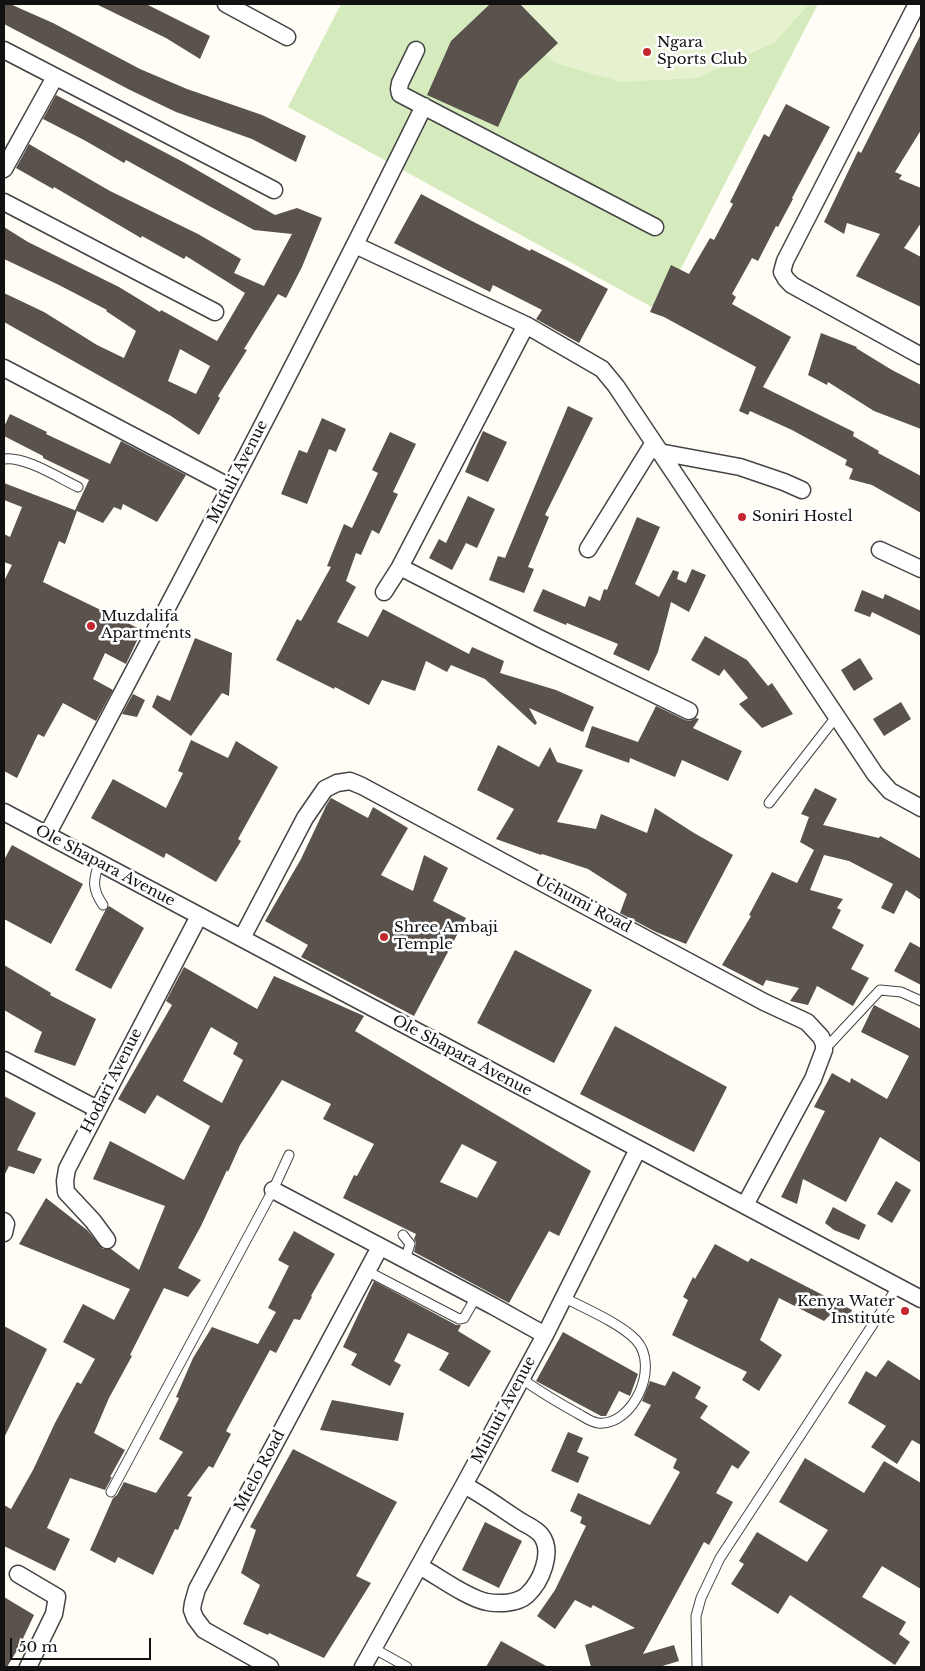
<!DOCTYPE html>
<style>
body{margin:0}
#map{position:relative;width:925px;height:1671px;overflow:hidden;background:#fffdf5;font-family:"Libre Baskerville",serif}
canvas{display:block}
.frame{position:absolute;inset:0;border:5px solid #111;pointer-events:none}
.scale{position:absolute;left:10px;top:1638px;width:141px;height:22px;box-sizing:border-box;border:2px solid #111;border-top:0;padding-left:6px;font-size:15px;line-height:18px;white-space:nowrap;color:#111;-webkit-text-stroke:4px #fff;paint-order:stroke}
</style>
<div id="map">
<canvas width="925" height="1671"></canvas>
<div class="frame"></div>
<div class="scale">50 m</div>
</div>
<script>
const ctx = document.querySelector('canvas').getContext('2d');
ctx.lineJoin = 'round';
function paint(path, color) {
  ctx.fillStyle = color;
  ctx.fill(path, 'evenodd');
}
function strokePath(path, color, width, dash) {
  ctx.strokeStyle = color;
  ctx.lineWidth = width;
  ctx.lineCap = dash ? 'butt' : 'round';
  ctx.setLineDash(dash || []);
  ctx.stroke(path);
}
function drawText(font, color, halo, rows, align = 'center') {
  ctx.font = font + ' "Libre Baskerville",serif';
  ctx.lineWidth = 5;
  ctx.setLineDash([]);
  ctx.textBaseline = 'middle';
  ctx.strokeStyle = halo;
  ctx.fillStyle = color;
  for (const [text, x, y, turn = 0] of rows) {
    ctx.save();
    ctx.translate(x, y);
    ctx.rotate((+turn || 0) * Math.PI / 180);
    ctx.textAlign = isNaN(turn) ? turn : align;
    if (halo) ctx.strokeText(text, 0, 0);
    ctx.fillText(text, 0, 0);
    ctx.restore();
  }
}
const green = new Path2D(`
 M 341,4 L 818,4 L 659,311 L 288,107 Z`);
const pitch = new Path2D(`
 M 485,4 L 809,4 L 775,42 L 698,78 L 621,82 L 555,63 L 490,11 Z`);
const building = new Path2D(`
 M 4,4 L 10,4 L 53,23 L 140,69 L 187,89 L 262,115 L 306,136 L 296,162 L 252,139 L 176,112 L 130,90 L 4,24 Z
 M 96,4 L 146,4 L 210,36 L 200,59 L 166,38 Z
 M 490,4 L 520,4 L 558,43 L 519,80 L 498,127 L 427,95 L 451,41 Z
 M 921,34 L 921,130 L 895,172 L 902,175 L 899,179 L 921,188 L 921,223 L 904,248 L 921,257 L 921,307 L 856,276 L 880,234 L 847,223 L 844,234 L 824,222 L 858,151 L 861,153 Z
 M 56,95 L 185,163 L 275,215 L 297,208 L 322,218 L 302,267 L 286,298 L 278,294 L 244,349 L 247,350 L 218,396 L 220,398 L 199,435 L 171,416 L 4,322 L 4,293 L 44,312 L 97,345 L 124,358 L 136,331 L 106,311 L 107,310 L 59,285 L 4,259 L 4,227 L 28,242 L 119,287 L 160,312 L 161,310 L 217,341 L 245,293 L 186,256 L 184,259 L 142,236 L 141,238 L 54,187 L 53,189 L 16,168 L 29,144 L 110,191 L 198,234 L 241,259 L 234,273 L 264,286 L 292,234 L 254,230 L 211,207 L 126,160 L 124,163 L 84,140 L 43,119 ZM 180,349 L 210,366 L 196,394 L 168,381 Z
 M 786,104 L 830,127 L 792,198 L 793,199 L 778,227 L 776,226 L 758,261 L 752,258 L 732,294 L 736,297 L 732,304 L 791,337 L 763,387 L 854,432 L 853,436 L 879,451 L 878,453 L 921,476 L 921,513 L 872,485 L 849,479 L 853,469 L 845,465 L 847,460 L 792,430 L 750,411 L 748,415 L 739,411 L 756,367 L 664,317 L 650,312 L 671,265 L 689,274 L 710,238 L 714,240 L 733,204 L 730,202 L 764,134 L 769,137 Z
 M 421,194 L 468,219 L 530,251 L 531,249 L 565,266 L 608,289 L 579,343 L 536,319 L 542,310 L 493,285 L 490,292 L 394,243 Z
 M 821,333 L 857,347 L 856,348 L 892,370 L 921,385 L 921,429 L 874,411 L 828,382 L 827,385 L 808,375 Z
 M 568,406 L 593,418 L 545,515 L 549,517 L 528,567 L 534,569 L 524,593 L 489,580 L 498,556 L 505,558 Z
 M 10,414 L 47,432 L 46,434 L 110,464 L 121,441 L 186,475 L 157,522 L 123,504 L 121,510 L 114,507 L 103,523 L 75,510 L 89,480 L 43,458 L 43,456 L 4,436 L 4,427 Z
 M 322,418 L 346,429 L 336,452 L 329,449 L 307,504 L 281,494 L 299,450 L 307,453 Z
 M 483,431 L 507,442 L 488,482 L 465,472 Z
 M 390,432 L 416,444 L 393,492 L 398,494 L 379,534 L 372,530 L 361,555 L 356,553 L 346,581 L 356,587 L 337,622 L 368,637 L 383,609 L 469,654 L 472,647 L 504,661 L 500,673 L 556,690 L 594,707 L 583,732 L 529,708 L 537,723 L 535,725 L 485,679 L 451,665 L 447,672 L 426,661 L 415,691 L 382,680 L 369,705 L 335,687 L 334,689 L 276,660 L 297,619 L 301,621 L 331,567 L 327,566 L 344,524 L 352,528 L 378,473 L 372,470 Z
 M 4,483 L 77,511 L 65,544 L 59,541 L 43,582 L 142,630 L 126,664 L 105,653 L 93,679 L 113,690 L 96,721 L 63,703 L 44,737 L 38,734 L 17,778 L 4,771 L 4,581 L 12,565 L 4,562 L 4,534 L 10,537 L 22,507 L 4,500 Z
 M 468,496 L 495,509 L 477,548 L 466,543 L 452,570 L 429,558 L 439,539 L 446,543 Z
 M 637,517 L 660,527 L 635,584 L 659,597 L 673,570 L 679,572 L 677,579 L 686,583 L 692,569 L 706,575 L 689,612 L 671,602 L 658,652 L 649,671 L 613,654 L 618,644 L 567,623 L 566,625 L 533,611 L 543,589 L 585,607 L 589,596 L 600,601 L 604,589 L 607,590 Z
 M 862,590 L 883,599 L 885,594 L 921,611 L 921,636 L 872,612 L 870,617 L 854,611 Z
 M 705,636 L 747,660 L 768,686 L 772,683 L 793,714 L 762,728 L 739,704 L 748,698 L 724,669 L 719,676 L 691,660 Z
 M 195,638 L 232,653 L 229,696 L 222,693 L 191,736 L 152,707 L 157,695 L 170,701 Z
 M 860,658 L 873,679 L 854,691 L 841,670 Z
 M 133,694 L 145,700 L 137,717 L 122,714 Z
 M 901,702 L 911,719 L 884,736 L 873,719 Z
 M 656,706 L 685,720 L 690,721 L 696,718 L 699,719 L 693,728 L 742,751 L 728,781 L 682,760 L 675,777 L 630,758 L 629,763 L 585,747 L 592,726 L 638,742 Z
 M 191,740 L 228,758 L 236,741 L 278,767 L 238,839 L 241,841 L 216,882 L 166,853 L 164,858 L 91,818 L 113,779 L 166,808 L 183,773 L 178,771 Z
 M 498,745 L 539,767 L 550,747 L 557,762 L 583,770 L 557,822 L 596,829 L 601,814 L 647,833 L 655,808 L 694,833 L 733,855 L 686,944 L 656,932 L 620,913 L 627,894 L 588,869 L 542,854 L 541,855 L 496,839 L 514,809 L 477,790 Z
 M 815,788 L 837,799 L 823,825 L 879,838 L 880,836 L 921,859 L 921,900 L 906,890 L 894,914 L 881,908 L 893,884 L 849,861 L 824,855 L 810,890 L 843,899 L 837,908 L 841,910 L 832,928 L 864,945 L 851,969 L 869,978 L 853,1006 L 817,986 L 808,1005 L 790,1001 L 799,988 L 766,980 L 763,986 L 722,965 L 751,916 L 749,915 L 772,872 L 797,883 L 814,850 L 800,842 L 809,817 L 801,814 Z
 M 331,798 L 368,818 L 373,807 L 408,828 L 381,875 L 413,891 L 424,855 L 448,868 L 433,901 L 466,918 L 414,1016 L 301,957 L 308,945 L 265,921 L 301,859 L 326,806 Z
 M 12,845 L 83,884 L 51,944 L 4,919 L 4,860 Z
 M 109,906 L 144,928 L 111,989 L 75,970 L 105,911 Z
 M 910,942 L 921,948 L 921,985 L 894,971 Z
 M 515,950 L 592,990 L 554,1063 L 477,1023 Z
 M 4,965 L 51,993 L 50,995 L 96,1019 L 75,1066 L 34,1052 L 42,1032 L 4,1010 Z
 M 184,967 L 257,1009 L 274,976 L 364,1016 L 355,1031 L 591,1171 L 559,1236 L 549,1231 L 509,1303 L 414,1252 L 416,1243 L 414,1239 L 416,1234 L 343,1198 L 354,1175 L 357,1176 L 374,1144 L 323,1119 L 331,1104 L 282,1080 L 240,1145 L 228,1172 L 227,1170 L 201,1226 L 178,1268 L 201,1280 L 188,1297 L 164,1288 L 130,1355 L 132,1356 L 109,1398 L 94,1433 L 125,1450 L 110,1477 L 112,1477 L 105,1490 L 70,1478 L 47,1528 L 70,1539 L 55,1571 L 4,1546 L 4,1505 L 11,1509 L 33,1470 L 55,1423 L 77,1382 L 81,1384 L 95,1359 L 63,1342 L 83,1304 L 114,1320 L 130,1289 L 19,1244 L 46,1198 L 87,1230 L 103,1249 L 111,1249 L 139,1270 L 165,1206 L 93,1179 L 110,1141 L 184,1180 L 210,1126 L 157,1095 L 145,1114 L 118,1099 L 172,1005 L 166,1001 ZM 211,1027 L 238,1043 L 233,1054 L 243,1060 L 222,1103 L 183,1081 ZM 462,1144 L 497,1162 L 477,1198 L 440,1182 Z
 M 874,1005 L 921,1029 L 921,1163 L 880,1137 L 846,1202 L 803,1179 L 797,1204 L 781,1197 L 825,1111 L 814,1107 L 832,1073 L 850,1083 L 851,1078 L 887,1099 L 909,1056 L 861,1032 Z
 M 615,1026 L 727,1087 L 694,1152 L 580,1094 Z
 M 4,1096 L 36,1113 L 17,1150 L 42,1159 L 34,1174 L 9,1166 L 4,1176 Z
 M 896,1181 L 911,1190 L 892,1223 L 877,1214 Z
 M 833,1207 L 866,1225 L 859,1240 L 834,1230 L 825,1223 Z
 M 294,1231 L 335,1254 L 311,1296 L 312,1297 L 300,1320 L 294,1319 L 276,1353 L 270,1350 L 226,1431 L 231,1434 L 213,1468 L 209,1466 L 187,1496 L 192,1497 L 178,1530 L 175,1529 L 153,1575 L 118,1557 L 115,1563 L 90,1550 L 113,1498 L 117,1495 L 124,1482 L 156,1493 L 183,1452 L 159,1439 L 179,1398 L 176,1397 L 193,1358 L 212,1327 L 258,1344 L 276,1312 L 268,1308 L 289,1266 L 278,1260 Z
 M 715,1244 L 748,1262 L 751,1258 L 852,1310 L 846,1323 L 830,1315 L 824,1321 L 779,1298 L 760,1340 L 782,1355 L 759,1391 L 742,1380 L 747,1372 L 672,1335 L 688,1300 L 683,1297 L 693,1277 L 695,1279 Z
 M 374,1281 L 456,1325 L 461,1325 L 458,1331 L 491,1351 L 469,1387 L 439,1370 L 449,1353 L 408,1333 L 394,1361 L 401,1365 L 390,1386 L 351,1365 L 357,1354 L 343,1347 Z
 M 4,1326 L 47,1349 L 4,1438 Z
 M 563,1332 L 638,1374 L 630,1396 L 619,1391 L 606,1416 L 601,1416 L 536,1381 Z
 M 888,1360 L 921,1381 L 921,1445 L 912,1440 L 897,1464 L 871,1447 L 886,1426 L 848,1403 L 866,1371 L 876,1377 Z
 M 673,1371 L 701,1387 L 695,1398 L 708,1406 L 700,1418 L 750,1452 L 738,1469 L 732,1465 L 716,1493 L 733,1502 L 709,1545 L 704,1542 L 643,1654 L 674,1645 L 679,1661 L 659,1667 L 591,1667 L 585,1645 L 635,1628 L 593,1605 L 591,1608 L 575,1600 L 555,1629 L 537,1616 L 555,1590 L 586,1526 L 580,1523 L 582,1517 L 570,1511 L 578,1493 L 650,1525 L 680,1472 L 673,1468 L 677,1459 L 634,1435 L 651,1405 L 642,1401 L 650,1381 L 665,1386 Z
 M 332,1400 L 404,1413 L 398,1441 L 320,1430 Z
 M 568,1432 L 583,1438 L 577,1452 L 589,1457 L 578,1483 L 551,1471 Z
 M 293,1449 L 397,1502 L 356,1576 L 371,1583 L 324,1658 L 269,1633 L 268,1635 L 243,1624 L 260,1585 L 241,1573 L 256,1530 L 250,1527 Z
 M 805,1458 L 864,1493 L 884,1461 L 921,1483 L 921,1589 L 882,1566 L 862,1597 L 906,1622 L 899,1634 L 910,1642 L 895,1665 L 790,1595 L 778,1614 L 731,1584 L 744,1564 L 739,1561 L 757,1532 L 807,1562 L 828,1530 L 779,1502 Z
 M 485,1522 L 522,1541 L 499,1588 L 462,1570 Z
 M 4,1597 L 34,1615 L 19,1647 L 7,1667 L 4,1667 Z
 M 501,1641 L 548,1667 L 486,1667 Z`);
const lane = new Path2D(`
 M 4,459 C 25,456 59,478 78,487
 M 769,803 L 836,717
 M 99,863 C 93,881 92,889 103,905
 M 824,1050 L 880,990 L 901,992 L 921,1001
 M 403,1235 L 410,1244 L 405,1260
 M 367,1271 L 459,1319 L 464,1318 L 476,1297
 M 522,1379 C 539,1391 557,1402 577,1413 C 583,1416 590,1422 598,1423 C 632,1427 661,1367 636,1340 C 620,1323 584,1308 563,1297
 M 111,1492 L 273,1190 L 289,1155
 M 373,1648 L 407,1667
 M 697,1667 L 696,1616 L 701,1598 L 720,1558 L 898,1286`);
const street = new Path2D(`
 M 226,4 L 287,37
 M 917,4 L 785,261 L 782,272 L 786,279 L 792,285 L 921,356
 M 4,50 L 274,190
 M 416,50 L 400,83 L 399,89 L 400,94 L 655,227
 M 4,169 L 55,77
 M 4,202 L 215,312
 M 355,245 L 526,325 L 602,369 L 616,386 L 875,774 L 890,791 L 921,808
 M 4,368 L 230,487
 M 659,452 L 740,467 L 784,482 L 802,490
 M 588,549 L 653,444
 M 880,550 L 921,569
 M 400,567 L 541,639 L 689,711
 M 384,592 L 400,567 L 526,325
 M 4,812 L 921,1299
 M 47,835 C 175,593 303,352 424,106
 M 242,938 L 305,818 L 325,789 L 337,783 L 350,781 L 362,786 L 764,1002 L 807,1022 L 821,1037 L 824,1044 L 824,1050 L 813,1079 L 745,1205
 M 4,1060 L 97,1109
 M 273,1190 L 493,1306 L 545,1335
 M 4,1221 L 6,1224 L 4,1233
 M 107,1240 L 93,1221 L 66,1192 L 65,1181 L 67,1169 L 199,916
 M 419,1566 C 438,1576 467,1598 487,1602 C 499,1604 517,1604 527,1595 C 541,1582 554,1552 541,1535 C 536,1529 529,1526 522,1522 C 503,1510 485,1496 464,1485
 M 18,1574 L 57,1597 L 54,1614 L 28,1667
 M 270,1667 L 204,1630 L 195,1618 L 192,1610 L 193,1603 L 197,1589 L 380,1247
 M 363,1667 L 464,1485 L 545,1335 L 638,1149`);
const markers = [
 [647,52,5,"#c4262e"],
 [742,517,5,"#c4262e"],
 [91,626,5,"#c4262e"],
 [384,937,5,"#c4262e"],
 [905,1311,5,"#c4262e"]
];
const poiNames = [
 ["Ngara",657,43],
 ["Sports Club",657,60],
 ["Soniri Hostel",752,517],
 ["Muzdalifa",101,617],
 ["Apartments",101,634],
 ["Shree Ambaji",394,928],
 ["Temple",394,945],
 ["Kenya Water",895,1302,"right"],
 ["Institute",895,1319,"right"]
];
const streetNames = [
 ["Mufuli Avenue",238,472,-63],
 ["Ole Shapara Avenue",105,866,28],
 ["Uchumi Road",583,904,28],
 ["Ole Shapara Avenue",462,1056,28],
 ["Hodari Avenue",112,1081,-63],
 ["Muhuti Avenue",504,1410,-62],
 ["Mtelo Road",260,1471,-62]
];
paint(green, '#d5ebbd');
paint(pitch, '#e6f2cf');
paint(building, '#5a524d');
strokePath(lane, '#444', 11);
strokePath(street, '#444', 19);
strokePath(lane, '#fff', 9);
strokePath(street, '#fff', 16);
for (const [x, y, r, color] of markers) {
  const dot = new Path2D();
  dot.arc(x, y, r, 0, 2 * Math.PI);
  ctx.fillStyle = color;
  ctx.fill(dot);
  strokePath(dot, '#fff', 2);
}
drawText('15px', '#111', '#fff', poiNames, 'left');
drawText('15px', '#111', '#fff', streetNames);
</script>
